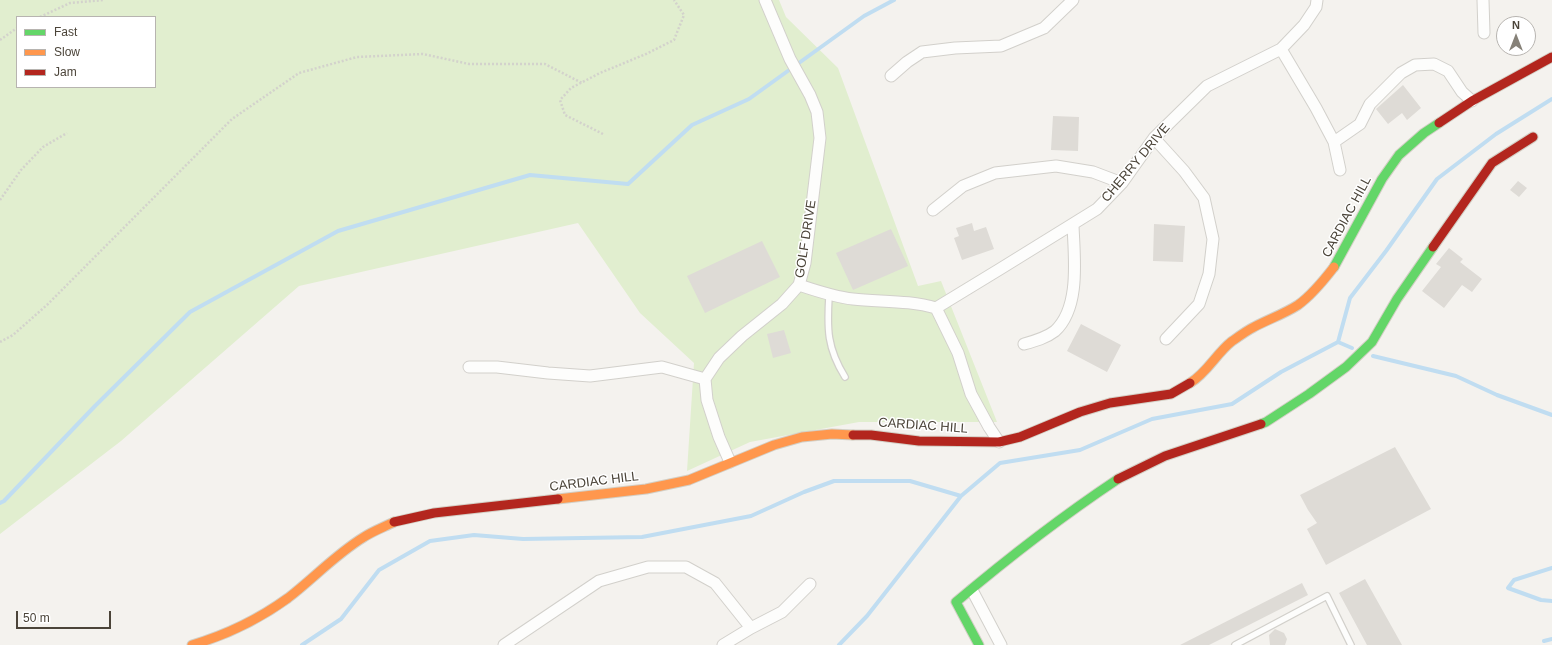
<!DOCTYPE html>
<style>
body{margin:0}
#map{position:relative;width:1552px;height:645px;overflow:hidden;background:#f4f2ee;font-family:Helvetica,sans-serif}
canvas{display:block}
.legend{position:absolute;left:16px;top:16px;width:140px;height:72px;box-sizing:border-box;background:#fff;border:1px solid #b7b4b0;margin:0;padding:5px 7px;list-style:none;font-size:12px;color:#4b4439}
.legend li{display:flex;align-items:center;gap:8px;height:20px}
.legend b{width:20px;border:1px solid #b7b4b0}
.north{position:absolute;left:1496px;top:16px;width:40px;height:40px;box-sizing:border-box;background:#fff;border:1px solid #b7b4b0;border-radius:50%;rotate:0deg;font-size:11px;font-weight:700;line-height:16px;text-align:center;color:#4b4439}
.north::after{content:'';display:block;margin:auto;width:14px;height:18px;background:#868178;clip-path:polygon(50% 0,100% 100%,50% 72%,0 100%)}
.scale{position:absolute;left:16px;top:611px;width:95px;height:18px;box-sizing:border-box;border:2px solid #4b4439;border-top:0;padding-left:5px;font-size:12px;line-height:14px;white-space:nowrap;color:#4b4439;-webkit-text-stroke:3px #fff;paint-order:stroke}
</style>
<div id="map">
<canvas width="1552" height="645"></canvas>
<ul class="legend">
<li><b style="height:5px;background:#63d668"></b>Fast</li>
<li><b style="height:5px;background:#ff974d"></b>Slow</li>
<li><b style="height:5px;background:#b3261e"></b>Jam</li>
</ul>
<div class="north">N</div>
<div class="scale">50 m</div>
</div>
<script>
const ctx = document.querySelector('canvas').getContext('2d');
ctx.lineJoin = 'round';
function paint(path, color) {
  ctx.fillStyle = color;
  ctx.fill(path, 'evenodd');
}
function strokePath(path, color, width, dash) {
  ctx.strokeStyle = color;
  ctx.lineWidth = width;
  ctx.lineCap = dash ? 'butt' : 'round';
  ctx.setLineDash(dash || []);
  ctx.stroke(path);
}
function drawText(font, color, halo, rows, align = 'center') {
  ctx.font = font + ' Helvetica,sans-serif';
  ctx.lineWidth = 3;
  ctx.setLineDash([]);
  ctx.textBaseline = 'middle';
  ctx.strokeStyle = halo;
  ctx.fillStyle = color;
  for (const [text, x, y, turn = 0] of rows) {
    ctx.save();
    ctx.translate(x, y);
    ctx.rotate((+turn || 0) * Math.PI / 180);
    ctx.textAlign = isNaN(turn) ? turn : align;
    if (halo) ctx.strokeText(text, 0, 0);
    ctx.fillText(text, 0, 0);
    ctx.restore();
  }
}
const green = new Path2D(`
 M 0,0 L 779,0 L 786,17 L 838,68 L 918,286 L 941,281 L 997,422 L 859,422 L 750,442 L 687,471 L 694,363 L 640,313 L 578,223 L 299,286 L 121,441 L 0,534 ZM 17,17 L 155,17 L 155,87 L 17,87 Z`);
const stream = new Path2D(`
 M 1338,342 L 1352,348
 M 1373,356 L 1456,376 L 1497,395 L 1552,415
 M 0,503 L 4,501 L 95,406 L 190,312 L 338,231 L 530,175 L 628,184 L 692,125 L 749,99 L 864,16 L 894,0
 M 1552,568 L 1514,580 L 1508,588 L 1541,600 L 1552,601
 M 1544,641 L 1552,639
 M 302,645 L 341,619 L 379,570 L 430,541 L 474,535 L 523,539 L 642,537 L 751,516 L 804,492 L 834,481 L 910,481 L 961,496
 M 839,645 L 867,616 L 961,496 L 1000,463 L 1080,450 L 1152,419 L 1232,404 L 1281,372 L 1338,342 L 1350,298 L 1386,251 L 1437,179 L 1496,134 L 1552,99`);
const building = new Path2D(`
 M 1403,85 L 1421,108 L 1407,120 L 1402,113 L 1388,124 L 1376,109 Z
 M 1053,116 L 1079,117 L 1078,151 L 1051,150 Z
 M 1518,181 L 1527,188 L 1519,197 L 1510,190 Z
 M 972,223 L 974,231 L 986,227 L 994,249 L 962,260 L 954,238 L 959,236 L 956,228 Z
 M 1154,224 L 1185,226 L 1183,262 L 1153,261 Z
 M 891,229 L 908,266 L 853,290 L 836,253 Z
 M 762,241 L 780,277 L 705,313 L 687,276 Z
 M 1449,248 L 1463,259 L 1460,262 L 1482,279 L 1472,292 L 1462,285 L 1444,308 L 1422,291 L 1441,267 L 1436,264 Z
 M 1081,324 L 1121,345 L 1107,372 L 1067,351 Z
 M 784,330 L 791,353 L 773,358 L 767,334 Z
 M 1395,447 L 1431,509 L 1326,565 L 1307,529 L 1317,523 L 1308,510 L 1300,495 Z
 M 1365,579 L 1402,645 L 1367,645 L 1339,593 Z
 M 1302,583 L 1308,595 L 1243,628 L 1209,645 L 1180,645 Z
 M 1275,629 L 1284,633 L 1287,639 L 1285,645 L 1270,645 L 1269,635 Z`);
const path = new Path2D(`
 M 40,17 L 70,3 L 104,0
 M 0,40 L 17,28
 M 603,134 L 565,115 L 560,100 L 571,88 L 600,73 L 646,54 L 674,40 L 684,15 L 674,0
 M 0,200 L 21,170 L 43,147 L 67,133
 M 0,342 L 13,335 L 48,304 L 232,119 L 299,73 L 357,57 L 423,54 L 469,64 L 545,64 L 582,83`);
const lane = new Path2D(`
 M 829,296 C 827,329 827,348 845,377
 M 1235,645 L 1327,596 L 1351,645`);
const street = new Path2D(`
 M 1483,0 L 1484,33
 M 1281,49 L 1316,108 L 1334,142 L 1340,170
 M 891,76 L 907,62 L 922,52 L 955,48 L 1001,46 L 1044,28 L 1073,0
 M 1154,138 L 1184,171 L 1204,198 L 1213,239 L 1209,274 L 1199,304 L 1166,339
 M 1334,142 L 1360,124 L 1370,104 L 1401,73 L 1415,65 L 1434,64 L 1448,71 L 1462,92 L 1472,101
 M 933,210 L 963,186 L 995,173 L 1056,166 L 1093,172 L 1122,183
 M 799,285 C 817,291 834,297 853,299 C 880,302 909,300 936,308 L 958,353 L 971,394 L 989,427 L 999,442
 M 936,308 L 1000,269 L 1097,209 L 1122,183 L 1154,138 L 1207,86 L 1281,49 L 1304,25 L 1316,7 L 1317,0
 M 1024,344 C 1035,341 1046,338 1055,331 C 1081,307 1074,256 1073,225
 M 469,367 L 497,367 L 548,373 L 590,376 L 662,367 L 705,379
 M 730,462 L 719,437 L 707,400 L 705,379 L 719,358 L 742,336 L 782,304 L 799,285 L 805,263 L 820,138 L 817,112 L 810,95 L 790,59 L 765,0
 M 972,590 L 1001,645
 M 504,645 L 599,581 L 648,567 L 686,567 L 715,583 L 751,628
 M 723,645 L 751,628 L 782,612 L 810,584`);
const fast = new Path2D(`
 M 1334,267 L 1382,179 L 1399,155 L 1424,133 L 1439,123
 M 1261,424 L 1266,422 L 1309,394 L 1346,367 L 1372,342 L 1397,299 L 1433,247
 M 979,645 L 956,602 C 1008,558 1061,517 1118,479`);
const slow = new Path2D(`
 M 1190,383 C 1207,373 1216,354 1231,342 C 1238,337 1246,331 1254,327 C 1269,319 1284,314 1298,305 C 1312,295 1324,280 1334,267
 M 558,499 L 646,489 L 689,480 L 774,445 L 802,437 L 832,434 L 853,435
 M 192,645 C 226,635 259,619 288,598 C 314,578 336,554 364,537 C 373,531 384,527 394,522`);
const jam = new Path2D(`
 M 1439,123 L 1472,101 L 1552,57
 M 1433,247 L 1492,163 L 1533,137
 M 853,435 L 871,435 L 919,441 L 999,442 L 1020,437 L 1080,412 L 1110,403 L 1171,394 L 1190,383
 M 1118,479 L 1165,456 L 1261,424
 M 394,522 L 434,513 L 558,499`);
const streetNames = [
 ["CHERRY DRIVE",1136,163,-50],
 ["CARDIAC HILL",1347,217,-62],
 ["GOLF DRIVE",806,239,-81],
 ["CARDIAC HILL",923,426,4],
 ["CARDIAC HILL",594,482,-7]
];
paint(green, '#e1eecf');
strokePath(stream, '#c0ddf1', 4);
paint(building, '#dedbd6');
strokePath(lane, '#d2d0cb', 8);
strokePath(street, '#d2d0cb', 13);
strokePath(fast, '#d3cfc5', 11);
strokePath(slow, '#d3cfc5', 11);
strokePath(jam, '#d3cfc5', 11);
strokePath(path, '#d3d2cc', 2.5, [2, 2]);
strokePath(lane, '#fdfdfc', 5.5);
strokePath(street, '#fdfdfc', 11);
strokePath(fast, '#63d668', 9);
strokePath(slow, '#ff974d', 9);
strokePath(jam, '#b3261e', 9);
drawText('13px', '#4b4439', '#fff', streetNames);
</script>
